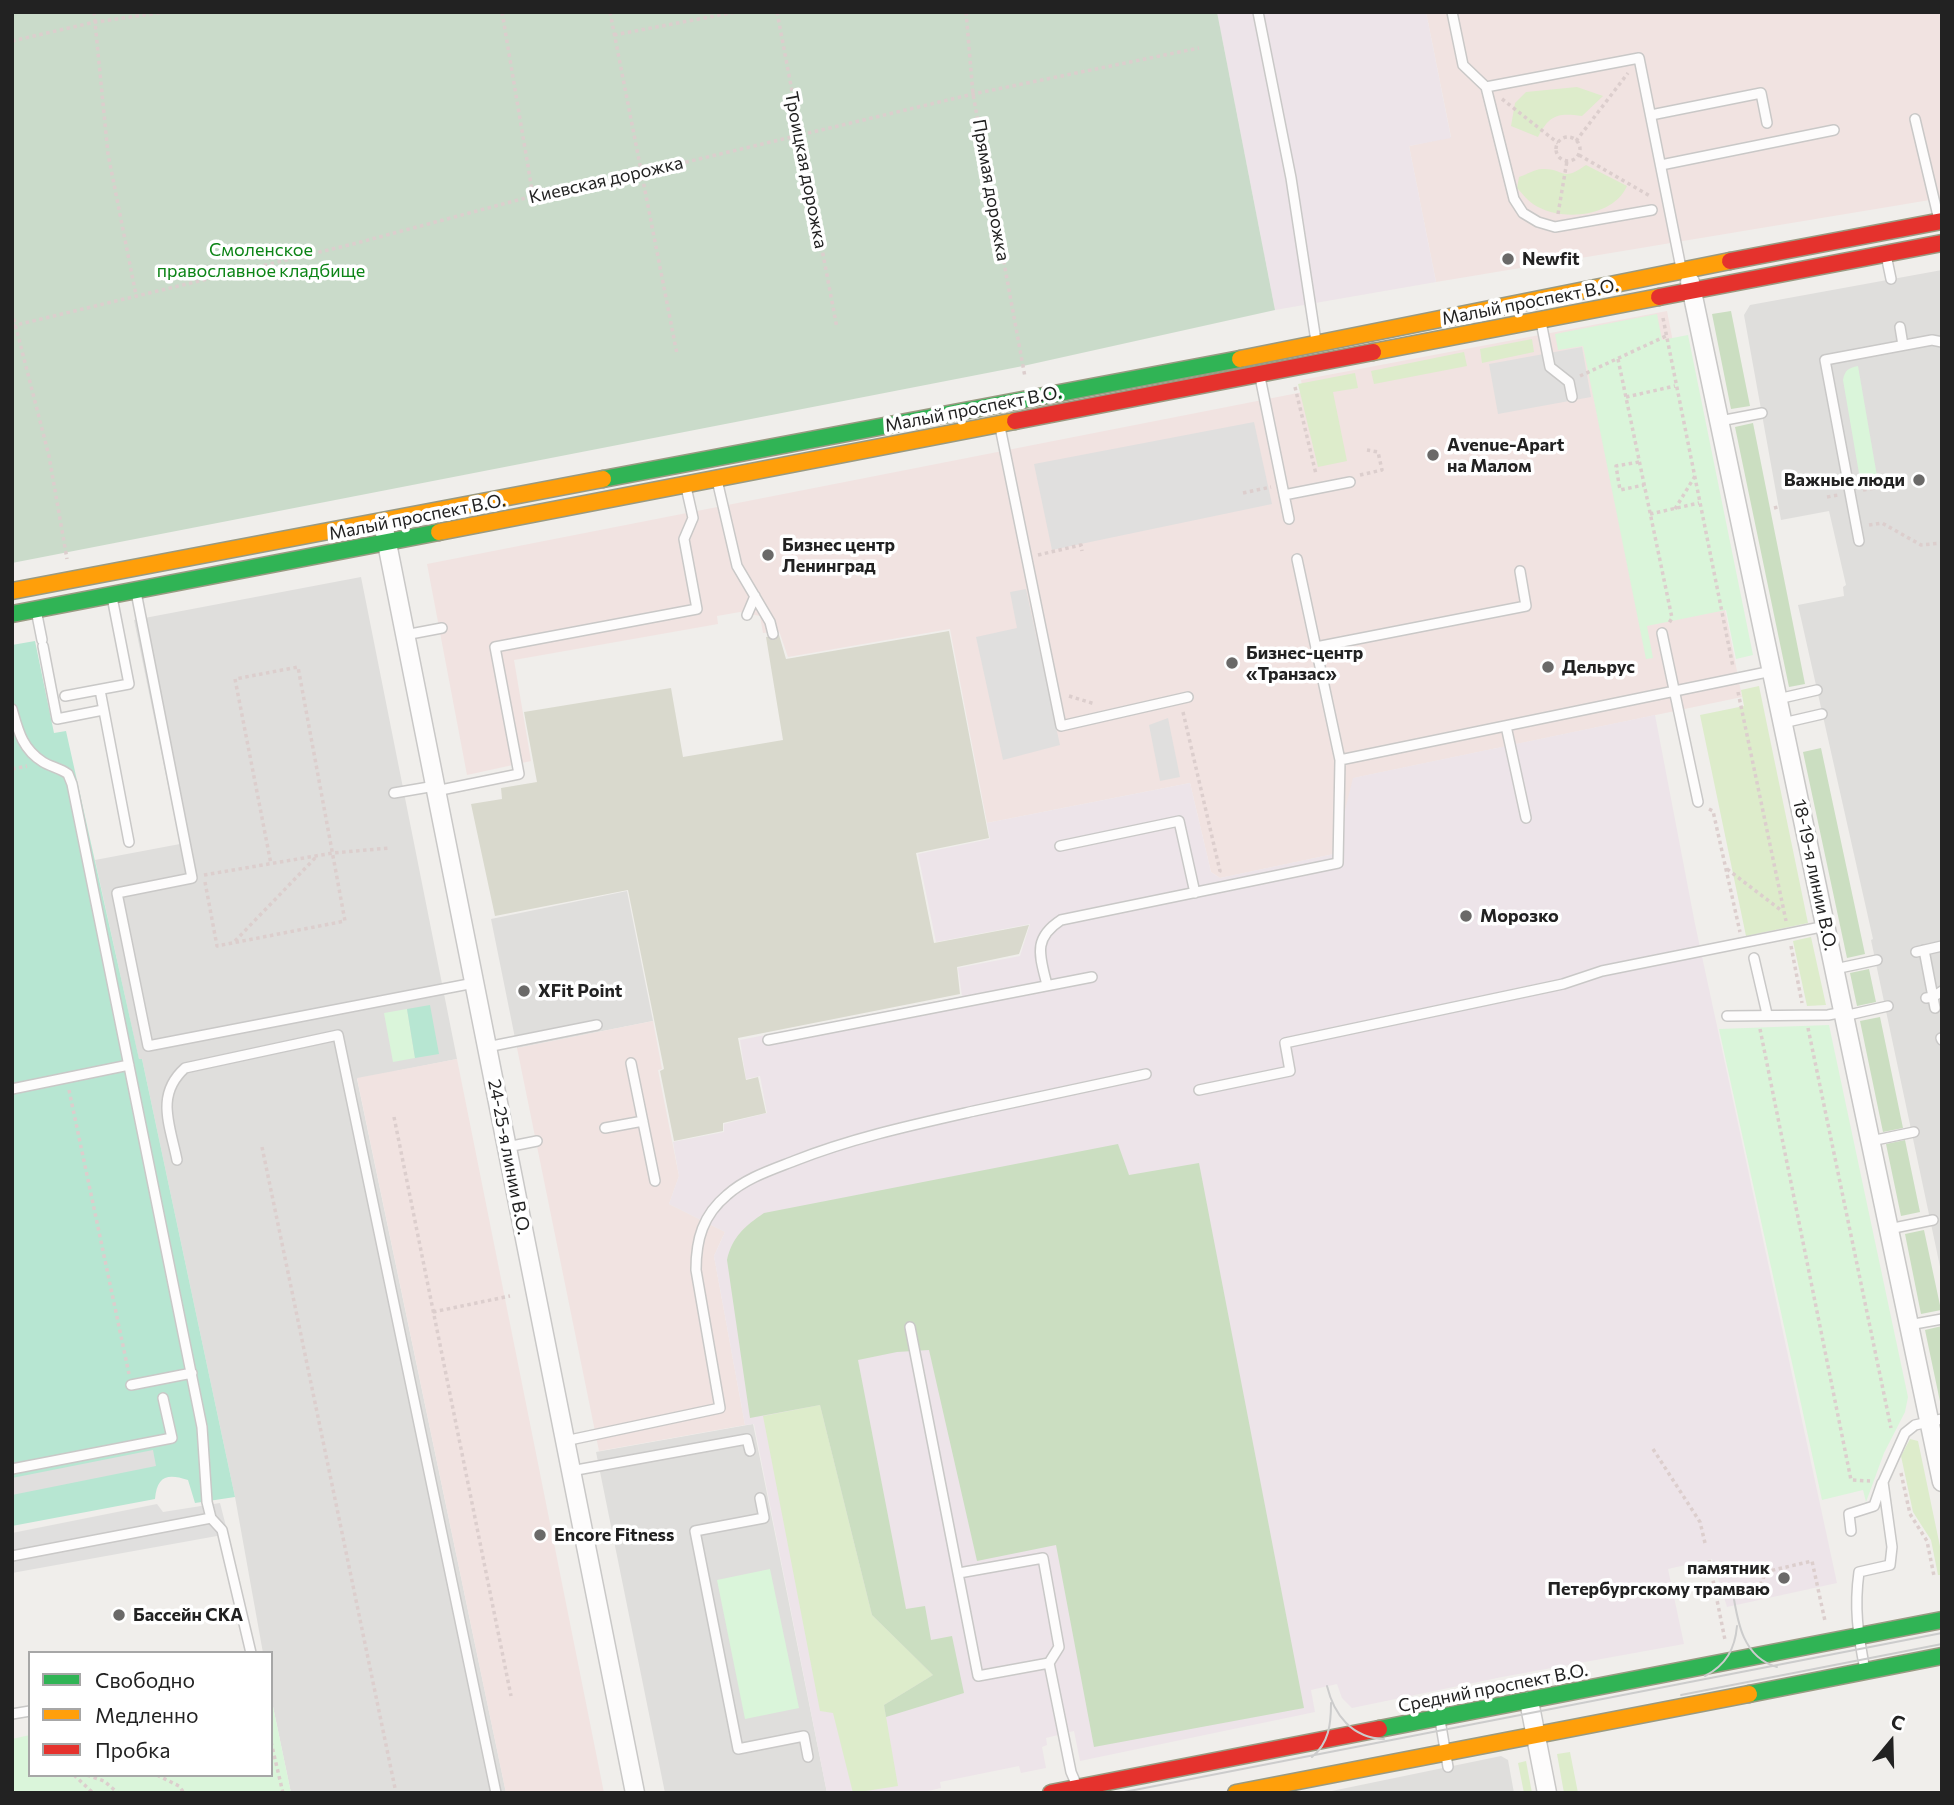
<!DOCTYPE html>
<meta charset="utf-8">
<style>
body{margin:0}
#map{position:relative;width:1954px;height:1805px;overflow:hidden;background:#f0eeeb;font-family:Commissioner,sans-serif}
canvas{display:block}
.frame{position:absolute;inset:0;border:14px solid #222;pointer-events:none}
.legend{position:absolute;left:28px;top:1651px;width:245px;height:126px;box-sizing:border-box;background:#fff;border:2px solid #a7a7a7;margin:0;padding:9px 12px;list-style:none;font-size:21px;color:#222}
.legend li{display:flex;align-items:center;gap:14px;height:35px}
.legend b{width:35px;border:2px solid #a7a7a7}
.north{position:absolute;left:1856px;top:1707px;width:70px;height:70px;-webkit-text-stroke:5px #fff;paint-order:stroke;rotate:19deg;font-size:19px;font-weight:700;line-height:28px;text-align:center;color:#222}
.north::after{content:'';display:block;margin:auto;width:24px;height:32px;background:#222;clip-path:polygon(50% 0,100% 100%,50% 72%,0 100%)}
</style>
<div id="map">
<canvas width="1954" height="1805"></canvas>
<div class="frame"></div>
<ul class="legend">
<li><b style="height:9px;background:#30b455"></b>Свободно</li>
<li><b style="height:9px;background:#ff9f0a"></b>Медленно</li>
<li><b style="height:9px;background:#e5322d"></b>Пробка</li>
</ul>
<div class="north">С</div>
</div>
<script>
const ctx = document.querySelector('canvas').getContext('2d');
ctx.lineJoin = 'round';
function paint(path, color) {
  ctx.fillStyle = color;
  ctx.fill(path, 'evenodd');
}
function strokePath(path, color, width, dash) {
  ctx.strokeStyle = color;
  ctx.lineWidth = width;
  ctx.lineCap = dash ? 'butt' : 'round';
  ctx.setLineDash(dash || []);
  ctx.stroke(path);
}
function drawText(font, color, halo, rows, align = 'center') {
  ctx.font = font + ' Commissioner,sans-serif';
  ctx.lineWidth = 7;
  ctx.setLineDash([]);
  ctx.textBaseline = 'middle';
  ctx.strokeStyle = halo;
  ctx.fillStyle = color;
  for (const [text, x, y, turn = 0] of rows) {
    ctx.save();
    ctx.translate(x, y);
    ctx.rotate((+turn || 0) * Math.PI / 180);
    ctx.textAlign = isNaN(turn) ? turn : align;
    if (halo) ctx.strokeText(text, 0, 0);
    ctx.fillText(text, 0, 0);
    ctx.restore();
  }
}
const residential = new Path2D(`
 M 1942,270 L 1942,1276 L 1871,940 L 1873,939 L 1798,605 L 1844,596 L 1843,587 L 1846,585 L 1829,511 L 1781,520 L 1744,315 L 1750,305 Z
 M 361,577 L 457,1059 L 357,1079 L 506,1793 L 291,1793 L 271,1697 L 271,1653 L 263,1653 L 235,1497 L 142,1059 L 139,1060 L 95,860 L 180,844 L 134,620 Z
 M 627,891 L 653,1021 L 517,1048 L 491,919 Z
 M 753,1424 L 827,1793 L 665,1793 L 596,1452 Z
 M 1501,1756 L 1508,1760 L 1514,1793 L 1322,1793 Z`);
const commercial = new Path2D(`
 M 1426,12 L 1942,12 L 1942,198 L 1436,282 L 1409,146 L 1451,137 Z
 M 1667,311 L 1742,697 L 1354,778 L 1334,854 L 1220,878 L 1211,872 L 1190,783 L 987,823 L 950,629 L 788,657 L 779,631 L 763,633 L 760,616 L 740,612 L 717,616 L 718,624 L 514,660 L 531,761 L 467,775 L 427,564 L 1303,392 L 1301,380 Z
 M 653,1021 L 662,1069 L 658,1070 L 679,1176 L 669,1204 L 725,1232 L 714,1256 L 745,1425 L 599,1451 L 517,1048 Z
 M 457,1059 L 604,1793 L 506,1793 L 357,1078 Z`);
const industrial = new Path2D(`
 M 1217,12 L 1426,12 L 1451,138 L 1409,146 L 1436,282 L 1275,310 Z
 M 1655,715 L 1695,924 L 1837,1583 L 1727,1607 L 1712,1559 L 1668,1569 L 1684,1644 L 1502,1677 L 1352,1708 L 1342,1698 L 1337,1684 L 1311,1690 L 1315,1712 L 1080,1761 L 1074,1731 L 1046,1738 L 1047,1745 L 1042,1747 L 1046,1768 L 1021,1773 L 1019,1766 L 940,1782 L 941,1788 L 919,1793 L 827,1793 L 754,1424 L 745,1425 L 714,1256 L 725,1232 L 669,1204 L 679,1176 L 673,1142 L 724,1132 L 724,1124 L 767,1113 L 760,1076 L 746,1079 L 740,1040 L 962,996 L 958,968 L 1020,956 L 1030,924 L 936,942 L 918,854 L 990,839 L 987,823 L 1190,783 L 1211,872 L 1220,878 L 1334,854 L 1353,778 Z`);
const construction = new Path2D(`
 M 949,631 L 989,838 L 916,853 L 934,943 L 1029,925 L 1019,954 L 957,967 L 960,994 L 738,1038 L 746,1080 L 758,1077 L 766,1113 L 723,1123 L 723,1131 L 674,1141 L 660,1071 L 664,1069 L 628,890 L 495,916 L 471,804 L 502,799 L 501,788 L 537,782 L 524,712 L 671,688 L 683,757 L 783,740 L 766,637 L 779,635 L 786,659 Z`);
const grass = new Path2D(`
 M 1577,87 L 1603,96 L 1582,116 C 1558,113 1550,114 1538,137 L 1511,126 L 1515,103 L 1526,92 Z
 M 1586,165 L 1627,186 C 1613,218 1559,222 1533,204 C 1527,200 1522,193 1517,188 L 1519,177 C 1526,175 1535,169 1542,169 C 1565,168 1561,183 1586,165 Z
 M 1532,339 L 1534,352 L 1482,363 L 1480,349 Z
 M 1464,352 L 1467,366 L 1374,384 L 1371,371 Z
 M 1355,373 L 1358,388 L 1333,392 L 1347,461 L 1318,467 L 1298,384 Z
 M 1759,686 L 1808,923 L 1746,936 L 1700,715 L 1744,706 L 1741,690 Z
 M 1811,937 L 1826,1005 L 1807,1006 L 1793,941 Z
 M 820,1405 L 872,1615 L 933,1675 L 884,1705 L 898,1786 L 853,1793 L 833,1713 L 820,1711 L 763,1416 Z
 M 1910,1439 L 1918,1441 L 1942,1556 L 1942,1575 L 1938,1575 L 1931,1540 L 1913,1512 L 1901,1456 Z
 M 1570,1752 L 1578,1793 L 1564,1793 L 1557,1754 Z
 M 1526,1761 L 1532,1793 L 1524,1793 L 1518,1763 Z`);
const forest = new Path2D(`
 M 1731,311 L 1750,406 L 1731,409 L 1712,314 Z
 M 1753,423 L 1805,684 L 1789,687 L 1735,427 Z
 M 1821,748 L 1865,954 L 1847,958 L 1803,752 Z
 M 1869,969 L 1876,1002 L 1857,1006 L 1850,973 Z
 M 1880,1017 L 1903,1128 L 1883,1132 L 1860,1021 Z
 M 1905,1140 L 1920,1212 L 1901,1216 L 1886,1144 Z
 M 1118,1144 L 1129,1175 L 1199,1163 L 1304,1708 L 1094,1747 L 1056,1545 L 977,1561 L 929,1350 L 897,1352 L 858,1360 L 906,1609 L 925,1606 L 931,1640 L 952,1636 L 964,1693 L 886,1717 L 884,1705 L 933,1675 L 872,1615 L 820,1405 L 750,1418 L 727,1260 C 732,1237 745,1226 764,1213 Z
 M 1924,1230 L 1941,1310 L 1921,1314 L 1905,1234 Z
 M 1942,1326 L 1942,1411 L 1925,1330 Z`);
const cemetery = new Path2D(`
 M 12,12 L 1217,12 L 1275,310 L 1023,366 L 12,563 Z`);
const park = new Path2D(`
 M 1657,314 L 1662,340 L 1688,335 L 1753,655 L 1736,659 L 1726,610 L 1647,626 L 1653,658 L 1646,659 L 1583,346 L 1558,350 L 1555,334 Z
 M 1858,366 L 1878,482 L 1861,485 L 1843,380 C 1845,370 1848,368 1858,366 Z
 M 407,1009 L 415,1058 L 393,1062 L 384,1013 Z
 M 1829,1025 L 1908,1397 L 1905,1412 L 1884,1453 L 1866,1502 L 1863,1490 L 1822,1500 L 1719,1029 Z
 M 770,1569 L 799,1708 L 745,1719 L 717,1580 Z
 M 271,1697 L 291,1793 L 12,1793 L 12,1739 L 30,1735 L 30,1775 L 271,1775 Z`);
const pitch = new Path2D(`
 M 35,641 L 54,733 L 66,731 L 139,1059 L 142,1059 L 235,1497 L 195,1503 L 188,1480 C 167,1473 157,1476 155,1499 L 12,1526 L 12,645 Z
 M 430,1005 L 439,1054 L 415,1058 L 407,1009 Z`);
const parking = new Path2D(`
 M 1582,347 L 1591,397 L 1498,414 L 1489,364 Z
 M 1254,422 L 1272,504 L 1052,550 L 1034,464 Z
 M 1026,589 L 1060,745 L 1003,760 L 976,637 L 1017,628 L 1010,592 Z
 M 1168,718 L 1180,777 L 1160,781 L 1149,725 Z
 M 153,1450 L 156,1466 L 12,1495 L 12,1478 Z
 M 220,1503 L 228,1534 L 12,1573 L 12,1533 L 157,1504 L 163,1512 Z`);
const path = new Path2D(`
 M 94,12 L 108,154 L 136,295
 M 502,12 L 533,196
 M 610,12 L 677,354
 M 777,12 L 837,328
 M 966,12 L 973,94 L 1025,377
 M 614,35 L 736,12
 M 12,41 L 95,22 L 166,12
 M 1502,99 L 1558,143
 M1556 149a12 12 0 1 1 24 0a12 12 0 1 1-24 0Z
 M 1576,141 L 1628,73
 M 1579,155 L 1650,196
 M 1558,214 L 1567,161
 M 12,312 L 49,456 L 67,559
 M 1663,318 L 1733,667
 M 12,326 L 353,244 L 533,196 L 640,173 L 973,94 L 1199,48
 M 1618,359 L 1672,618 L 1669,623
 M 1580,376 L 1666,336
 M 1295,387 L 1316,474
 M 1626,397 L 1675,386
 M 1639,462 L 1616,466 L 1620,490 L 1644,485
 M 1360,475 L 1382,470 L 1378,452 L 1367,450
 M 1863,490 L 1906,483
 M 1243,493 L 1271,487
 M 1827,497 L 1838,495
 M 1774,508 L 1778,507
 M 1675,509 L 1695,476
 M 1650,514 L 1699,503
 M 1869,525 L 1882,523 L 1921,545 L 1942,543
 M 1038,555 L 1081,545 L 1082,551
 M 1738,692 L 1786,921
 M 1069,696 L 1095,704
 M 1183,712 L 1220,871 L 1218,875
 M 12,769 L 27,766
 M 1709,809 L 1713,811 L 1740,932
 M 1727,869 L 1782,911
 M 204,875 L 333,853 L 389,848
 M 205,882 L 217,946 L 345,921 L 298,667 L 235,679 L 271,864
 M 235,941 L 317,856
 M 1791,946 L 1802,1003
 M 1808,1028 L 1891,1428
 M 1760,1029 L 1851,1480 L 1870,1481
 M 69,1090 L 129,1374
 M 394,1117 L 511,1696
 M 262,1147 L 396,1793
 M 433,1312 L 510,1296
 M 1653,1449 L 1700,1522 L 1705,1543
 M 1901,1473 L 1910,1514 L 1927,1541 L 1934,1576
 M 1709,1560 L 1725,1640
 M 1732,1589 L 1762,1583 L 1765,1572 L 1812,1561 L 1825,1621
 M 271,1742 L 283,1793
 M 74,1775 L 93,1793
 M 87,1775 L 104,1781 L 118,1793
 M 157,1775 L 179,1786 L 184,1793`);
const lane = new Path2D(`
 M 1258,12 L 1291,178 L 1316,341
 M 1452,12 L 1463,65 L 1486,87 L 1514,199 L 1523,213 L 1538,222 L 1555,227 L 1652,210
 M 1486,87 L 1639,58 L 1681,268
 M 1651,115 L 1761,93 L 1767,123
 M 1915,119 L 1939,220
 M 1661,165 L 1834,130
 M 1886,255 L 1891,279
 M 1541,322 L 1550,367 L 1569,382 L 1572,397
 M 1900,327 L 1903,345
 M 1260,377 L 1289,519
 M 1720,421 L 1762,413
 M 1000,427 L 1061,726 L 1188,697
 M 717,480 L 737,566 L 770,622 L 773,634
 M 1284,495 L 1350,482
 M 1859,541 L 1825,360 L 1932,340 L 1942,342
 M 1297,559 L 1340,760 L 1772,671
 M 136,592 L 192,878 L 117,893 L 148,1046 L 474,983
 M 36,610 L 42,640
 M 747,615 L 755,596
 M 1662,633 L 1698,802
 M 405,635 L 442,628
 M 43,646 L 57,719 L 103,710
 M 1316,647 L 1526,606 L 1520,571
 M 100,690 L 129,842
 M 65,696 L 129,684 L 112,597
 M 1778,699 L 1817,690
 M 12,709 C 18,730 22,749 43,762 C 51,767 60,768 68,774 L 72,784 L 202,1427 L 207,1502 L 211,1518
 M 1783,723 L 1822,714
 M 1506,726 L 1526,818
 M 436,791 L 519,774 L 495,647 L 697,609 L 684,539 L 693,518 L 686,487
 M 394,793 L 435,786
 M 1060,846 L 1179,821 L 1195,893
 M 1924,950 L 1933,997 L 1942,991
 M 1916,952 L 1942,946
 M 1754,958 L 1767,1014
 M 1835,969 L 1877,960
 M 1047,985 C 1040,956 1032,939 1061,920 L 1338,863 L 1340,760
 M 1926,998 L 1933,997 L 1935,1008
 M 1727,1016 L 1828,1015 L 1844,1012
 M 1844,1016 L 1888,1006
 M 1941,1038 L 1942,1040
 M 768,1040 L 1092,977
 M 487,1047 L 597,1025
 M 631,1063 L 655,1181
 M 12,1089 L 129,1065
 M 1199,1090 L 1290,1071 L 1285,1043 L 1563,984 L 1602,971 L 1826,926
 M 605,1128 L 643,1121
 M 1871,1141 L 1914,1132
 M 507,1147 L 537,1141
 M 177,1160 C 170,1125 155,1095 185,1068 L 338,1035 L 496,1793
 M 1889,1229 L 1933,1220
 M 1909,1325 L 1942,1319
 M 910,1327 L 978,1676 L 1049,1663
 M 131,1385 L 192,1373
 M 565,1441 L 720,1408 L 696,1270 C 696,1239 703,1215 727,1195 C 746,1178 771,1170 794,1161 C 852,1138 912,1125 974,1111 C 1031,1099 1088,1086 1146,1074
 M 12,1469 L 172,1438 L 163,1398
 M 571,1471 L 747,1439 L 750,1451
 M 760,1498 L 764,1518 L 695,1531 L 738,1749 L 804,1736 L 808,1757
 M 1851,1531 L 1849,1514 L 1874,1506 L 1882,1483
 M 12,1556 L 211,1518 L 222,1530 L 251,1653
 M 959,1573 L 1043,1558 L 1059,1647 L 1049,1663 L 1071,1772 L 1077,1786
 M 1865,1670 C 1858,1634 1854,1608 1859,1572 L 1890,1565 L 1892,1547 L 1883,1482 L 1905,1433 L 1915,1425 L 1942,1419
 M 12,1714 L 30,1711
 M 1440,1720 L 1448,1767`);
const street = new Path2D(`
 M 1690,282 L 1942,1482
 M 385,533 L 635,1793
 M 1529,1701 L 1547,1793`);
const fast = new Path2D(`
 M 603,479 L 1240,359
 M 12,614 L 439,532
 M 1749,1694 L 1942,1656
 M 1379,1729 L 1942,1620`);
const slow = new Path2D(`
 M 1373,352 L 1659,297
 M 1240,359 L 1730,261
 M 439,532 L 1015,421
 M 12,591 L 603,479
 M 1236,1793 L 1749,1694`);
const jam = new Path2D(`
 M 1730,261 L 1942,221
 M 1659,297 L 1942,243
 M 1015,421 L 1373,352
 M 1051,1793 L 1379,1729`);
const tram = new Path2D(`
 M 1732,1587 C 1737,1618 1741,1657 1777,1667
 M 1705,1676 C 1726,1665 1735,1649 1737,1626
 M 1327,1686 C 1334,1715 1352,1738 1384,1739
 M 1681,1695 L 1942,1644
 M 1312,1757 C 1329,1743 1331,1724 1331,1703
 M 1119,1793 L 1942,1633`);
const markers = [
 [1508,259,7,"#6a6968"],
 [1433,455,7,"#6a6968"],
 [1919,480,7,"#6a6968"],
 [768,555,7,"#6a6968"],
 [1232,663,7,"#6a6968"],
 [1548,667,7,"#6a6968"],
 [1466,916,7,"#6a6968"],
 [524,991,7,"#6a6968"],
 [540,1535,7,"#6a6968"],
 [1784,1578,7,"#6a6968"],
 [119,1615,7,"#6a6968"]
];
const streetNames = [
 ["Троицкая дорожка",806,170,79],
 ["Киевская дорожка",606,180,-13],
 ["Прямая дорожка",991,190,80],
 ["Малый проспект В.О.",1530,302,-11],
 ["Малый проспект В.О.",973,409,-11],
 ["Малый проспект В.О.",417,517,-11],
 ["18-19-я линии В.О.",1815,875,78],
 ["24-25-я линии В.О.",509,1157,79],
 ["Средний проспект В.О.",1493,1688,-11]
];
const parkNames = [
 ["Смоленское",261,250],
 ["православное кладбище",261,271]
];
const poiNames = [
 ["Newfit",1522,259],
 ["Аvenue-Apart",1447,445],
 ["на Малом",1447,466],
 ["Важные люди",1905,480,"right"],
 ["Бизнес центр",782,545],
 ["Ленинград",782,566],
 ["Бизнес-центр",1246,653],
 ["«Транзас»",1246,674],
 ["Дельрус",1562,667],
 ["Морозко",1480,916],
 ["XFit Point",538,991],
 ["Encore Fitness",554,1535],
 ["памятник",1770,1568,"right"],
 ["Петербургскому трамваю",1770,1589,"right"],
 ["Бассейн СКА",133,1615]
];
paint(residential, '#dfdedc');
paint(commercial, '#f1e3e1');
paint(industrial, '#ede4e9');
paint(construction, '#d9d9cd');
paint(grass, '#ddeccb');
paint(forest, '#cbdec1');
paint(cemetery, '#cadbca');
paint(park, '#daf5da');
paint(pitch, '#b7e6d2');
paint(parking, '#e0dfde');
strokePath(lane, '#c9c8c7', 12);
strokePath(street, '#c9c8c7', 21);
strokePath(fast, '#999a82', 19);
strokePath(slow, '#999a82', 19);
strokePath(jam, '#999a82', 19);
strokePath(path, '#dccecd', 3.5, [3.5, 3.5]);
strokePath(lane, '#fdfcfc', 9);
strokePath(street, '#fdfcfc', 18);
strokePath(fast, '#30b455', 16);
strokePath(slow, '#ff9f0a', 16);
strokePath(jam, '#e5322d', 16);
strokePath(tram, '#ccc', 2);
for (const [x, y, r, color] of markers) {
  const dot = new Path2D();
  dot.arc(x, y, r, 0, 2 * Math.PI);
  ctx.fillStyle = color;
  ctx.fill(dot);
  strokePath(dot, '#fff', 2.5);
}
drawText('18px', '#222', '#fff', streetNames);
drawText('18px', '#0c8416', '#fff', parkNames);
drawText('bold 18px', '#222', '#fff', poiNames, 'left');
</script>
